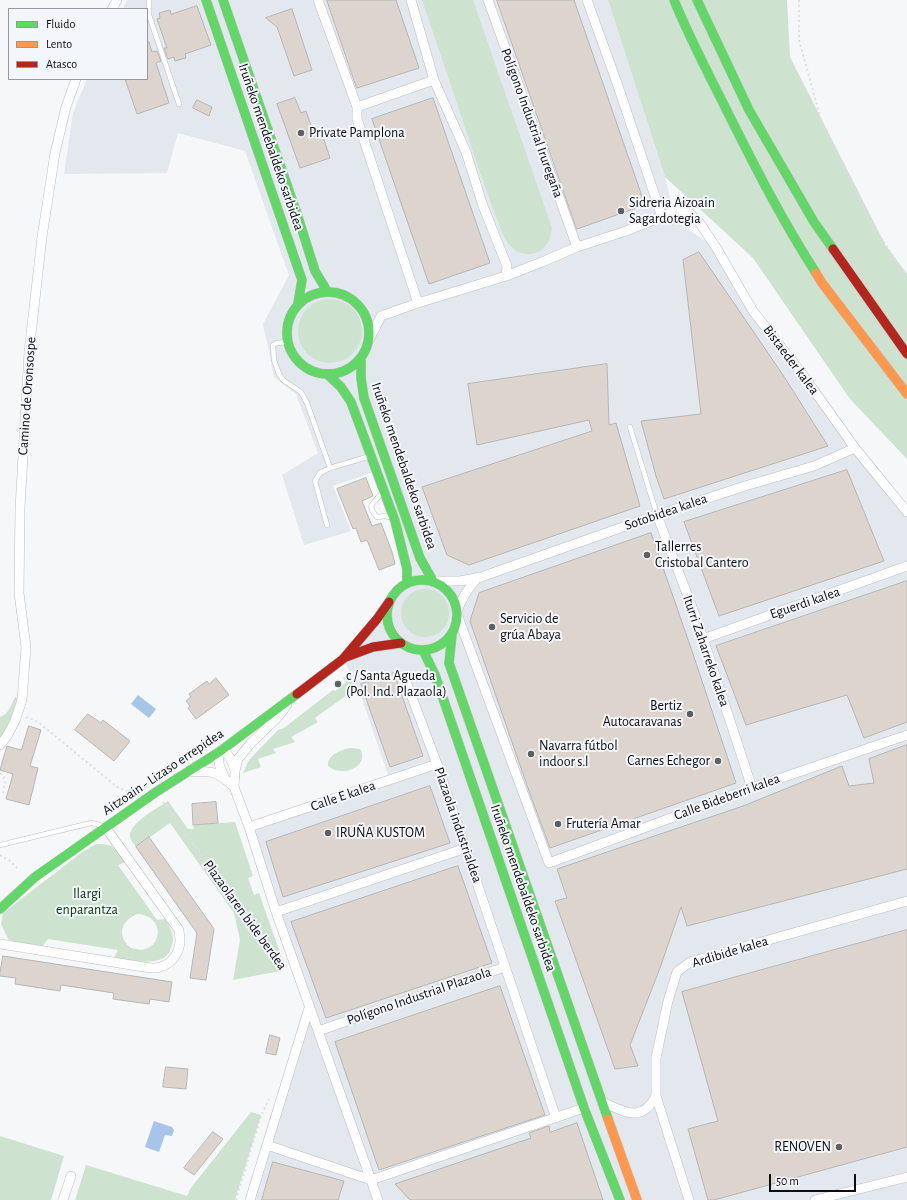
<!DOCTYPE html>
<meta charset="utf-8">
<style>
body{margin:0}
#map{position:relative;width:907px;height:1200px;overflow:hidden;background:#f5f7f9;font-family:"Alegreya Sans",sans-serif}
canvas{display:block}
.legend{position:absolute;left:8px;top:8px;width:140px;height:72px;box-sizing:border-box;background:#f3f6fb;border:1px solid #97999d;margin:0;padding:5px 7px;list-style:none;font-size:12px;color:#0d0d0f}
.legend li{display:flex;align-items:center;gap:8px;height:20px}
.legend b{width:20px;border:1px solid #97999d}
.scale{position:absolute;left:769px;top:1174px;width:87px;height:18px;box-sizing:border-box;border:2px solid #0d0d0f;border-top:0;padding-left:5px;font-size:12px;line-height:14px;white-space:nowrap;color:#0d0d0f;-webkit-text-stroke:3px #f3f6fb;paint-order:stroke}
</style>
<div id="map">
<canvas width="907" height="1200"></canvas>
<ul class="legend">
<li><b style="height:5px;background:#63d668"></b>Fluido</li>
<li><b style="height:5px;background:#ff974d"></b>Lento</li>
<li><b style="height:5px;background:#b3261e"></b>Atasco</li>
</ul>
<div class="scale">50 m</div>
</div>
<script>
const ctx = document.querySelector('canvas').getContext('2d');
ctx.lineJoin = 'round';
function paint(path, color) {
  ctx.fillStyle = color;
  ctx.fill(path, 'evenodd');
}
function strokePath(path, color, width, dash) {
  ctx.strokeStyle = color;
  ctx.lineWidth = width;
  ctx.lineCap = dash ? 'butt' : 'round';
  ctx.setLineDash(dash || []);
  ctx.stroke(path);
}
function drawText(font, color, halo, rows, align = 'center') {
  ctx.font = font + ' "Alegreya Sans",sans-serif';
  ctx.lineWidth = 4;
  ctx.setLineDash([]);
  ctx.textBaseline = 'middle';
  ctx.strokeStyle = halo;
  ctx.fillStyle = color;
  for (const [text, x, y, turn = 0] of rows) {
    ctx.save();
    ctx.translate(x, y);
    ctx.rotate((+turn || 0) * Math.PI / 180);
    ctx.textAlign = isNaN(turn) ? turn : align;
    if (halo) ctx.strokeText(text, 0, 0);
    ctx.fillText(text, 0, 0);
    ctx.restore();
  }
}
const built = new Path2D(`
 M 127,0 L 608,0 L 665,177 L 676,221 L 717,249 L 753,311 L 907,513 L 907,1200 L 250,1200 L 309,1008 L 249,827 L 389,778 L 358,687 L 343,659 L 388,600 L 412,574 L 379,470 L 333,486 L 351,531 L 304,545 L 282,475 L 318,453 L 296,394 L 274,377 L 263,324 L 289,275 L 245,151 L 178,133 L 167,173 L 64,174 L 73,113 L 87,79 L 147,79 L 147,9 L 123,9 Z`);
const green = new Path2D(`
 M 422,0 L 473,0 L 552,228 C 551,237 548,246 540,251 C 529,257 516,254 508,243 C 503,237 501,229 498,221 C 491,204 485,185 478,167 C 460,111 441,56 422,0 Z
 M 608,0 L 787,0 L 790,57 L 886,246 L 907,274 L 907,459 L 850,399 L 753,258 L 665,177 Z
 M298 331a32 32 0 1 1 64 0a32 32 0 1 1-64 0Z
 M401 613a24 24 0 1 1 48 0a24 24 0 1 1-48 0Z
 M 350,673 L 358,687 L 315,718 L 318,722 L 291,737 L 295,742 L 273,749 L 276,753 L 258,759 L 261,767 L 243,773 L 249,760 L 278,730 L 284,728 L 333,690 L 335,691 L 346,682 L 343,678 Z
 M 15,697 L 20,699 L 8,727 L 0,739 L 0,717 C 9,714 11,705 15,697 Z
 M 351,748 L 360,749 C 370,765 344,779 328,766 C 327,755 342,749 351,748 Z
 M 168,801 L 188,829 L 194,829 L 193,825 L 235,822 L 253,876 L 248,878 L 254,895 L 259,893 L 284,964 L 280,971 L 233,980 L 240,940 L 234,913 L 170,823 L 136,847 C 134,844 130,840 130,836 C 129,823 159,807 168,801 Z
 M 96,844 C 113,843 117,849 126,862 L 118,865 L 157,920 L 165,919 C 171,928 176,938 171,948 C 170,950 170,952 168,954 C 158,967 128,960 114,958 L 118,950 L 48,939 L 42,947 L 17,943 L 8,939 L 1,924 L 3,913 L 81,853 ZM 138,914 C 169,917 160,955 136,949 C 132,949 128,946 126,943 C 117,931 125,918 138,914 Z
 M 251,1112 L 261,1115 L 235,1200 L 75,1200 L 86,1165 L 187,1196 L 190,1189 Z
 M 0,1136 L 64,1156 L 51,1200 L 0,1200 Z`);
const water = new Path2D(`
 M 138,695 L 156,709 L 149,718 L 131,704 Z
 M 154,1121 L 172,1127 L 174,1130 L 172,1136 L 165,1135 L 159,1152 L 145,1147 Z`);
const building = new Path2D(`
 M 327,0 L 396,0 L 419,68 L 357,88 Z
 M 497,0 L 574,0 L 645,205 L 577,229 Z
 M 197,6 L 211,45 L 185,54 L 186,58 L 175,61 L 174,57 L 168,59 L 164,48 L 167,48 L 157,19 L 160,18 L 159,13 L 170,10 L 171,14 Z
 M 292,9 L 312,70 L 294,76 L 277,27 L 266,18 Z
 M 149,42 L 152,52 L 157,51 L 161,61 L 156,63 L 169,103 L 137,114 L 125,79 L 147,79 L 147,43 Z
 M 295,98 L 301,113 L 306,111 L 314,134 L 321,131 L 330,158 L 300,168 L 277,104 Z
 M 433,98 L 490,263 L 429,284 L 372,119 Z
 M 197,100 L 212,107 L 209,116 L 193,108 Z
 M 699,252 L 783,375 L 828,446 L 664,499 L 656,476 L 641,421 L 701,414 L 683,260 Z
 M 607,364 L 609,425 L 616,423 L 640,506 L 469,565 L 447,555 L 422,487 L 592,431 L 589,420 L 477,445 L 468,384 Z
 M 847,470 L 884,561 L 719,616 L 684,522 Z
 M 366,478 L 373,496 L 362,501 L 372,526 L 381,523 L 392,552 L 395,564 L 379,570 L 367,540 L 361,542 L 356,528 L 353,529 L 337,489 Z
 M 651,533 L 693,654 L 736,783 L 550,848 L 529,791 L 470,621 L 479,593 Z
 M 907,581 L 907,722 L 864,738 L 847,695 L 746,725 L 716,646 Z
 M 394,673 L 423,756 L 390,767 L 361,684 Z
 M 216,678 L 229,695 L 196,719 L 188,708 L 190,706 L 186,701 L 191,697 L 189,694 L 207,681 L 209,684 Z
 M 88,714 L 101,723 L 103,720 L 130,741 L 114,761 L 75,730 Z
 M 29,726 L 41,730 L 30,766 L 38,768 L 29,805 L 6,799 L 13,774 L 0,770 L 7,746 L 21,750 Z
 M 907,745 L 907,869 L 687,926 L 681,907 L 660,968 L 630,1045 L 638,1066 L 615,1069 L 555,901 L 567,898 L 557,869 L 743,806 L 842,766 L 849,786 L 874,783 L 869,759 Z
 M 430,786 L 450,843 L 283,897 L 266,842 Z
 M 216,802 L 218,823 L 193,825 L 192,804 Z
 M 149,837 L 214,929 L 206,980 L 190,978 L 197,933 L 136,847 Z
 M 458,866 L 492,963 L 326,1018 L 291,922 Z
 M 907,930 L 907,1147 L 714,1200 L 708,1200 L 688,1129 L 718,1121 L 682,992 Z
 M 3,956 L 172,982 L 169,1002 L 150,999 L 149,1004 L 113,999 L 114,993 L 61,985 L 60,991 L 15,984 L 16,978 L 0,976 Z
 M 500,986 L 545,1115 L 379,1170 L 335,1042 Z
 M 270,1035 L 280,1038 L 276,1055 L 266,1053 Z
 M 166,1067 L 188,1069 L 186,1089 L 163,1087 Z
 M 577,1123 L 603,1200 L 410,1200 L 395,1184 L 531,1138 L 529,1133 L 549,1126 L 550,1132 Z
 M 213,1132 L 223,1139 L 194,1175 L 184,1168 Z
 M 273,1162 L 344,1181 L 338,1200 L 262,1200 Z`);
const path = new Path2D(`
 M 799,0 L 799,40 L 821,120 L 874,227 L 907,277
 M 26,717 L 38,722 L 117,787 L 126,791 L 136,791
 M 0,773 C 8,779 4,786 3,794
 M 163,802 L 242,911 L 283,964
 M 0,855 L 10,861 L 18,869
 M 155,923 L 162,922
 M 236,1200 L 261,1116 L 269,1099`);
const lane = new Path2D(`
 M 149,0 L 149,15 L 179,104
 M 287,342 L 277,343 L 273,345 L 274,360 L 279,374 L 283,380 L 301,392 L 307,403 L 330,468 L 367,457
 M 630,427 L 657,515
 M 381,494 C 375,503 365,504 377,517 L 385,516 L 388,517
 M 327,525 L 315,481 L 320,473 L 330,468
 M 0,845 L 91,823 L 97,824 L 104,827`);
const street = new Path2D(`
 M 318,0 L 357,107 L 357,119 L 418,303
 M 411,0 L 434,80 L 466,152 L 483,206 L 507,266 L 506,276
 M 488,0 L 577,247
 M 587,0 L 617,83 L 662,217
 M 112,9 L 117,0
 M 357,107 L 434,80
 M 370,338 L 381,316 L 418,303 L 506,276 L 542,262 L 577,247 L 626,231 L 673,212 L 677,210 L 689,213 L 699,222 L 717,249 L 753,311 L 803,375 L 855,448 L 907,512
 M 657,515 L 698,623 L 752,788
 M 433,581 L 460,581 L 481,577 L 657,515 L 745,486 L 814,466 L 855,448
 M 457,611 C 462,598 468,588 478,577
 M 457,614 L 549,863 L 752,788 L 907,735
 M 703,639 L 907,566
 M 407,684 L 437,764 L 556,1118
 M 287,705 L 278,717 L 251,743 L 238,759 L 235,771 L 234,787 L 249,827 L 276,912 L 378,1200
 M 0,745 L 7,736 L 15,721 L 22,700 L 26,647 L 19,593 L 20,508 L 29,352 L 42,237 L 55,153 L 66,107 L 76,79
 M 223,749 C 230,756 233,762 235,771
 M 219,752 L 219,764 L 225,779
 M 189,772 C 212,770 218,772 234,787
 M 249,827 L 437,764
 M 276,912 L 466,848
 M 0,944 L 144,967 C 149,968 155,969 160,967 C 172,964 180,952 180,940 C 180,937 179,933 179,930 L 106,828
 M 318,1031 L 505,967
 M 602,1102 C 624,1111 641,1124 656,1096
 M 267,1145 L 371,1180 L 584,1108
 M 63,1200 L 71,1176
 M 250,1200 L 309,1008
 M 689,1200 L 656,1096 L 656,1058 L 668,1001 L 677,972 L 690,962 L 907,901
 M 815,1200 L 907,1177`);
const fast = new Path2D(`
 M 206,0 L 302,280 L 298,303
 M 223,0 L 297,214 L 315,271 L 327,291
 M 674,0 C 690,39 709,75 728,113 C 755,167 783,222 816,273
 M 697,0 L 749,110 L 814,222 L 833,249
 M287 333a41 41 0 1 1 82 0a41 41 0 1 1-82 0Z
 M 361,358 L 361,378 L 364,398 L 420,558 L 433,581
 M 327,374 L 341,387 L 351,402 L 395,521 L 407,569 L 407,583
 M387 615a35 35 0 1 1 70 0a35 35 0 1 1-70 0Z
 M 452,634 L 449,663 L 608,1119
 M 423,650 L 435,675 L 584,1108 L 620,1200
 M 0,909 L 35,877 L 156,792 L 219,752 L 297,694`);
const slow = new Path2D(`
 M 816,273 L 822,283 L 907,394
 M 608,1119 L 637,1200`);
const jam = new Path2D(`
 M 833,249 L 907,354
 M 346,657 L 373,647 L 401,643
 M 297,694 L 343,659 L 377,619 L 389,602`);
const markers = [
 [301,133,4,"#5e5f61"],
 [621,211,4,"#5e5f61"],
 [647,555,4,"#5e5f61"],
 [492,627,4,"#5e5f61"],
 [338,684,4,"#5e5f61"],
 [690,714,4,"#5e5f61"],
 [531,754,4,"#5e5f61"],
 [718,761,4,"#5e5f61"],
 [558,824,4,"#5e5f61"],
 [328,833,4,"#5e5f61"],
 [839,1147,4,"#5e5f61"]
];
const streetNames = [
 ["Polígono Industrial Iruregaña",532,123,70],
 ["Iruñeko mendebaldeko sarbidea",271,147,71],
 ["Bistaeder kalea",791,360,53],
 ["Camino de Oronsospe",27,396,-86],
 ["Iruñeko mendebaldeko sarbidea",404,466,71],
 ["Sotobidea kalea",666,512,-19],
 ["Eguerdi kalea",805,603,-19],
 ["Iturri Zaharreko kalea",706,651,71],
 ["Aitzoain - Lizaso errepidea",163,772,-34],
 ["Calle E kalea",343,796,-19],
 ["Calle Bideberri kalea",727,797,-20],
 ["Plazaola industrialdea",458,825,71],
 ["Iruñeko mendebaldeko sarbidea",523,888,71],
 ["Plazaolaren bide berdea",245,915,54],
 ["Ardibide kalea",730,952,-17],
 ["Polígono Industrial Plazaola",419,996,-19]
];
const poiNames = [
 ["Private Pamplona",309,133],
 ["Sidreria Aizoain",629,203],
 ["Sagardotegia",629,219],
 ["Tallerres",655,547],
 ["Cristobal Cantero",655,563],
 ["Servicio de",500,619],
 ["grúa Abaya",500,635],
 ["c / Santa Agueda",346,676],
 ["(Pol. Ind. Plazaola)",346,692],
 ["Bertiz",682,706,"right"],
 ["Autocaravanas",682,722,"right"],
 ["Navarra fútbol",539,746],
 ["indoor s.l",539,762],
 ["Carnes Echegor",710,761,"right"],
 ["Frutería Amar",566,824],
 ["IRUÑA KUSTOM",336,833],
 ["RENOVEN",831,1147,"right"]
];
const parkNames = [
 ["Ilargi",87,894],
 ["enparantza",87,910]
];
paint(built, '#e3e7ee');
paint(green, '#cee2d0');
paint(water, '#a6c5e8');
paint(building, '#ddd5cd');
strokePath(building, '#b6b6b6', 1);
strokePath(lane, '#bebfc1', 5.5);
strokePath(street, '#bebfc1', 10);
strokePath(fast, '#bebfc1', 10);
strokePath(slow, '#bebfc1', 10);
strokePath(jam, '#bebfc1', 10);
strokePath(path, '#dededf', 2, [2, 3]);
strokePath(lane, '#fefefe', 4.5);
strokePath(street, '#fefefe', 9);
strokePath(fast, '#63d668', 9);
strokePath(slow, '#ff974d', 9);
strokePath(jam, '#b3261e', 9);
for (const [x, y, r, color] of markers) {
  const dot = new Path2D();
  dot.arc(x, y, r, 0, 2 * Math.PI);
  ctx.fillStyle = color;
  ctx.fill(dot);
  strokePath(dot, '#f3f6fb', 1.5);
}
drawText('14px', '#0d0d0f', '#f3f6fb', streetNames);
drawText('14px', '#0d0d0f', '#f3f6fb', poiNames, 'left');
drawText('14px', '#003507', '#f3f6fb', parkNames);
</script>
